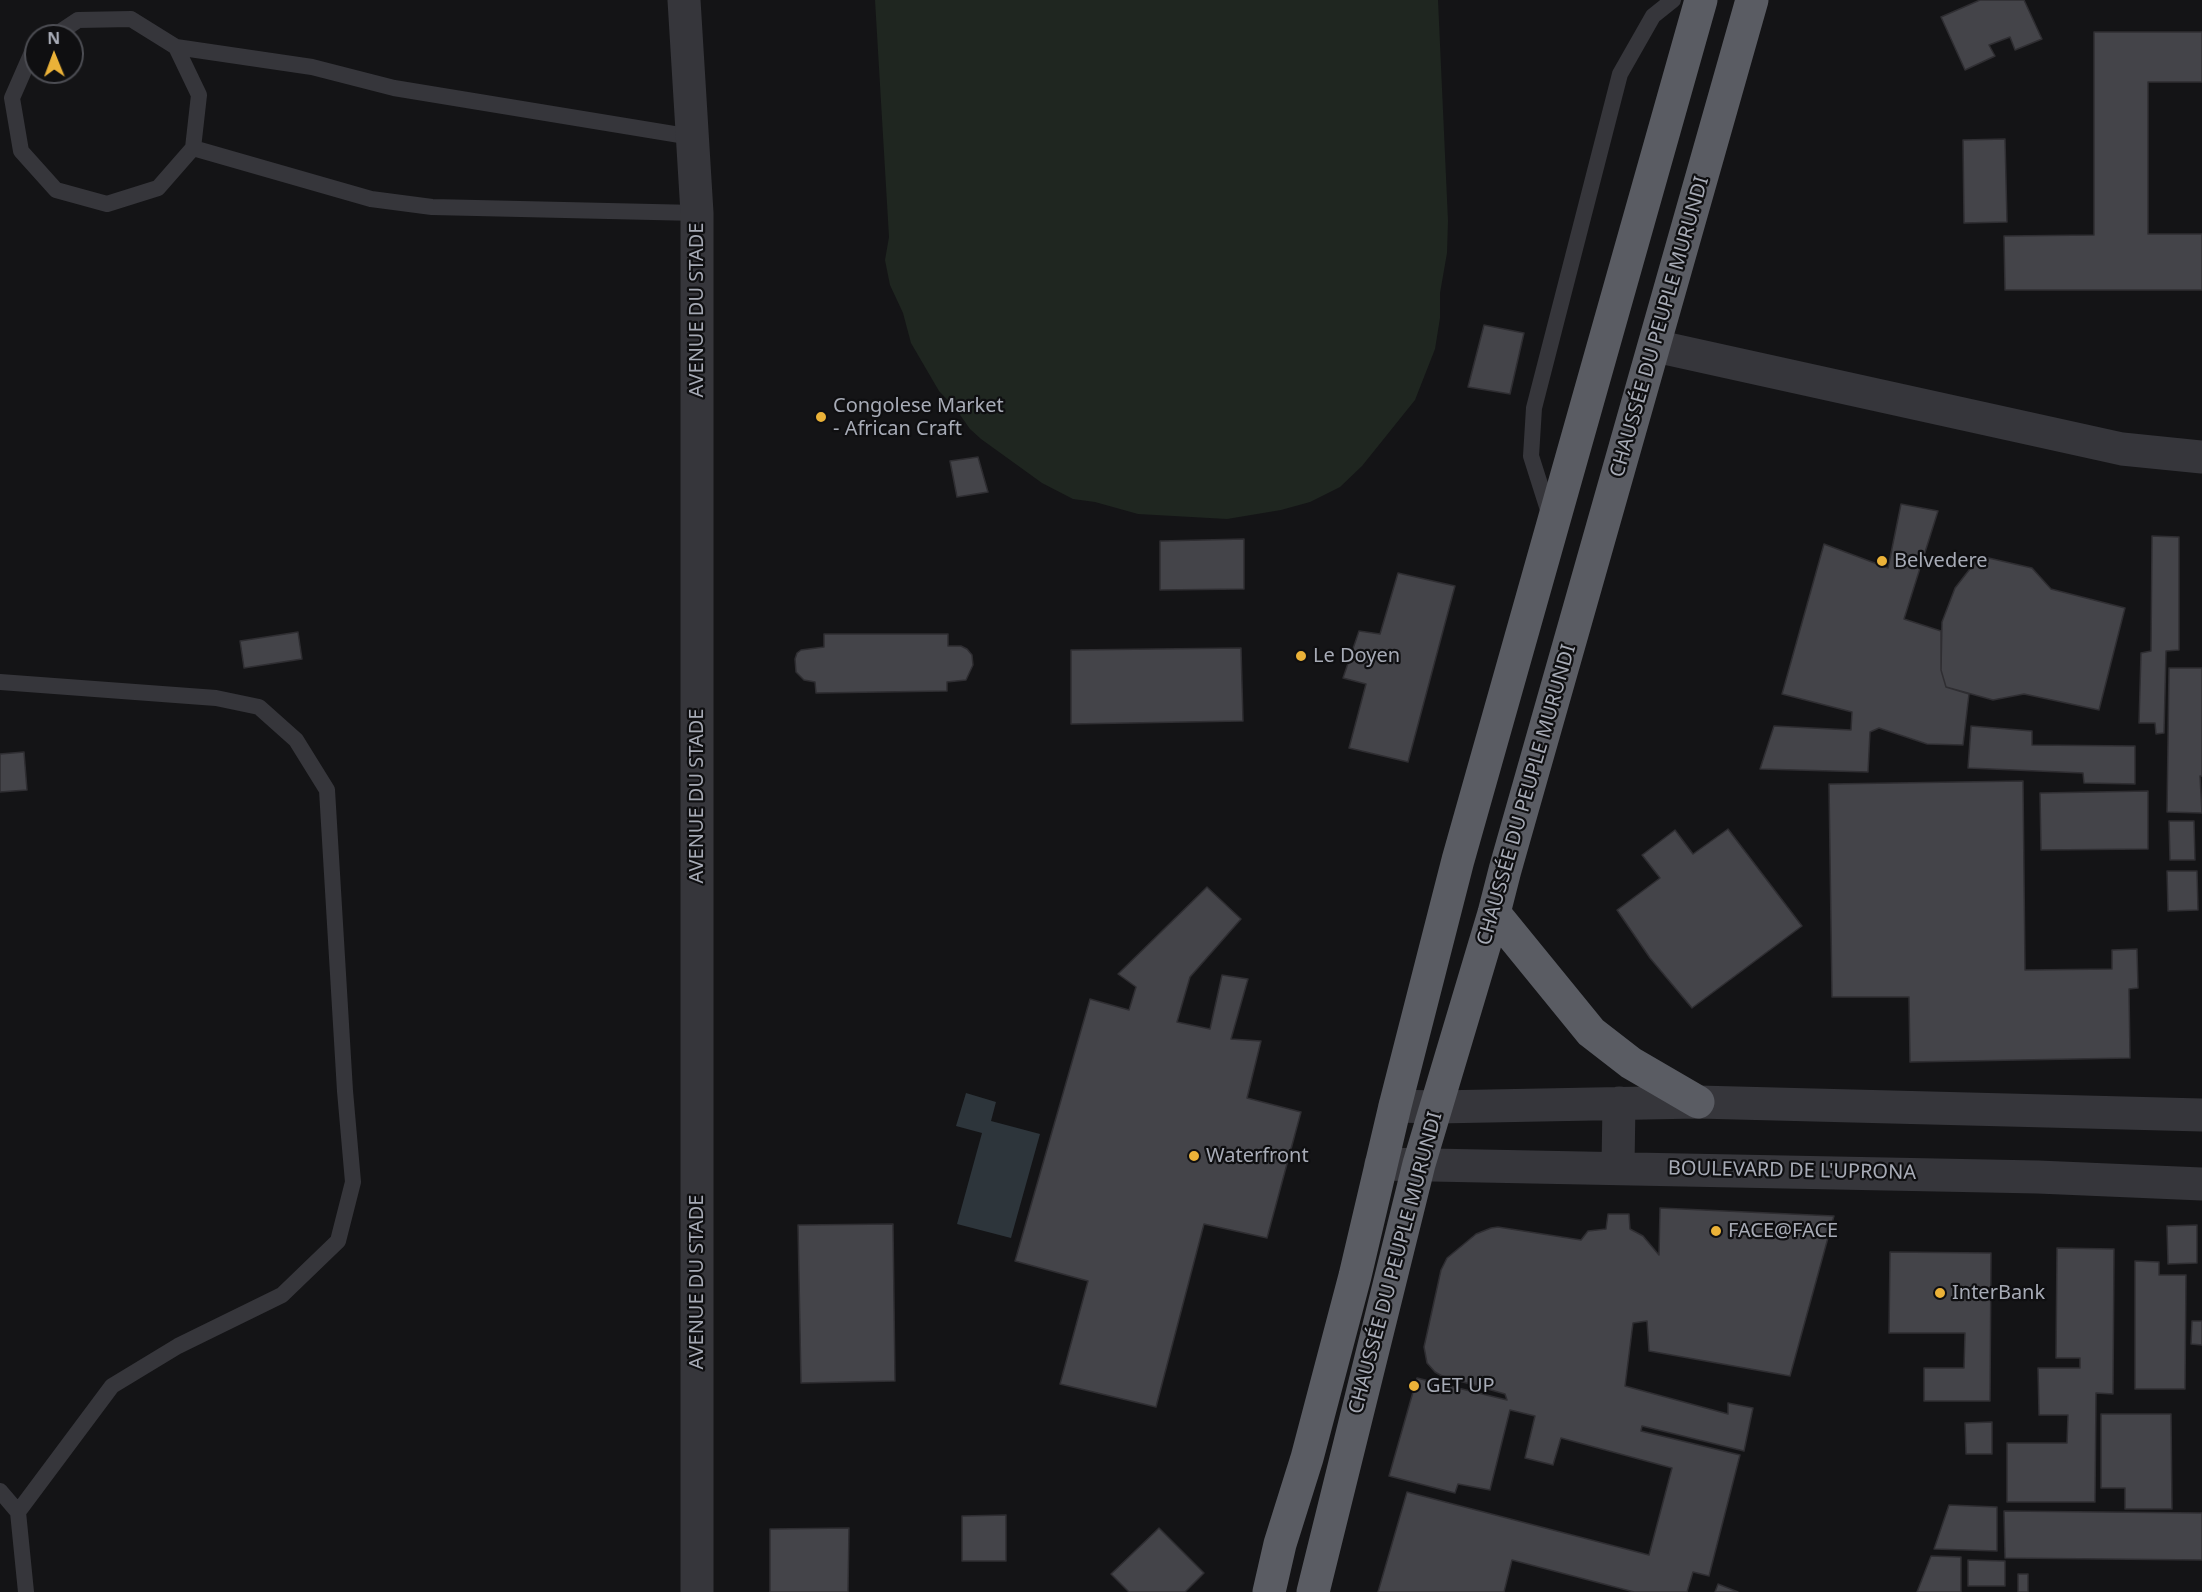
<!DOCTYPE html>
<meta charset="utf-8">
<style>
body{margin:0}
#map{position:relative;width:2202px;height:1592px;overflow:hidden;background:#141416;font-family:"Noto Sans",sans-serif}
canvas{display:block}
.north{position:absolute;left:24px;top:24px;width:60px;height:60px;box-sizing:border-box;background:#0f0f11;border:2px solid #4c4d53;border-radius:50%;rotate:359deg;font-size:16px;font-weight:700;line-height:24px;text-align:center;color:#a7abb6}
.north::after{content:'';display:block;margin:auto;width:21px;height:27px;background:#ebb238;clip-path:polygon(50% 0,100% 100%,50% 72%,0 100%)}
</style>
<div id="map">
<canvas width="2202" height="1592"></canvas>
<div class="north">N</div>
</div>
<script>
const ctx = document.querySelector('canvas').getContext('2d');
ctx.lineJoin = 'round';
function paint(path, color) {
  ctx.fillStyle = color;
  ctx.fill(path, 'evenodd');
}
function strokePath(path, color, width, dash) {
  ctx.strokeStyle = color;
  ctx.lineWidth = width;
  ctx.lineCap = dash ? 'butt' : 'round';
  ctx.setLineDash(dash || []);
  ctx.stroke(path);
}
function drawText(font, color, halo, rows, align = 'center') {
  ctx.font = font + ' "Noto Sans",sans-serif';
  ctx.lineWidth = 4.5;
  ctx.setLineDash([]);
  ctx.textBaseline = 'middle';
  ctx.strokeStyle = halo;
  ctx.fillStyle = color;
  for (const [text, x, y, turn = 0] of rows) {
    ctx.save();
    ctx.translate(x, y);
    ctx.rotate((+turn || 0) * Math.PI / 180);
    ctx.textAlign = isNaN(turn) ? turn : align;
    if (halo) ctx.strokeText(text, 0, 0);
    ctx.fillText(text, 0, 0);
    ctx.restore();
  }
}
const green = new Path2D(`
 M 875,0 L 1438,0 L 1448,221 L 1447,253 L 1440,293 L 1440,318 L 1435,349 L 1415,400 L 1362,466 L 1340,487 L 1310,502 L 1281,510 L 1227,519 L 1138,514 L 1095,502 L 1073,499 L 1042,483 L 981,439 L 970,429 L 956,409 L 939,391 L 911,343 L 903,313 L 890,285 L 885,260 L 889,237 Z`);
const water = new Path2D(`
 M 966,1093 L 996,1102 L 991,1121 L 1040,1134 L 1011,1238 L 957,1224 L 982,1133 L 956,1126 Z`);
const building = new Path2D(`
 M 1980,0 L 2024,0 L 2042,39 L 2015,50 L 2010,37 L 1989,45 L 1995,56 L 1965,70 L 1941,17 Z
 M 2094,32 L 2202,32 L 2202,82 L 2148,82 L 2148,234 L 2202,234 L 2202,290 L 2005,290 L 2004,236 L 2094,235 Z
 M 2005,139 L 2007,222 L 1964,223 L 1963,140 Z
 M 1484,325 L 1524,333 L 1510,394 L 1468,387 Z
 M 978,457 L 988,492 L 957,497 L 950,461 Z
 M 1901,504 L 1938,511 L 1904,619 L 1941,631 L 1941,670 L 1946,687 L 1969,694 L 1963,745 L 1927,744 L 1879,728 L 1870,732 L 1868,772 L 1760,769 L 1774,726 L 1851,730 L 1852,712 L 1782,694 L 1824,544 L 1888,568 Z
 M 2152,536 L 2179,537 L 2179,650 L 2166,651 L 2164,733 L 2156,734 L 2155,723 L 2139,723 L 2141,653 L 2151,651 Z
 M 1244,539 L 1244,589 L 1160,590 L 1160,541 Z
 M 1980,556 L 2032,568 L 2051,589 L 2125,608 L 2099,710 L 2024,694 L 1993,700 L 1946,687 L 1941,670 L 1942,622 L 1955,588 Z
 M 1398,573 L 1455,586 L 1408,762 L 1349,748 L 1366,684 L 1343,678 L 1359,631 L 1380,634 Z
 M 298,632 L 302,659 L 244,668 L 240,641 Z
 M 824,634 L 948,634 L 948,646 L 961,646 L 967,649 L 972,655 L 973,665 L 966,680 L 947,682 L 947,691 L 816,693 L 815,682 L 804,680 L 796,672 L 795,659 L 797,653 L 801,650 L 824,647 Z
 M 1241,648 L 1243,721 L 1071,724 L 1071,650 Z
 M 2169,668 L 2202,668 L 2202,776 L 2200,776 L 2202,813 L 2167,812 Z
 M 1971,726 L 2032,731 L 2032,745 L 2135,746 L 2135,784 L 2084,783 L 2083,773 L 1968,768 Z
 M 24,752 L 27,790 L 0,792 L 0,754 Z
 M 2023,781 L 2025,970 L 2112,969 L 2112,950 L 2137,949 L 2138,988 L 2129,989 L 2130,1058 L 1910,1062 L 1909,997 L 1832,997 L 1829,784 Z
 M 2148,791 L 2148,849 L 2041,850 L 2040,793 Z
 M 2169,821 L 2194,821 L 2195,860 L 2170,860 Z
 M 1728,829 L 1802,926 L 1692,1008 L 1650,958 L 1617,910 L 1660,878 L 1642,855 L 1675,830 L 1693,854 Z
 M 2167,871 L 2197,871 L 2198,910 L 2168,911 Z
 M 1207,887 L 1241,919 L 1190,977 L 1177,1022 L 1210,1029 L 1222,975 L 1248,979 L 1231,1039 L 1261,1041 L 1247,1098 L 1301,1112 L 1267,1238 L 1204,1224 L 1156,1407 L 1060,1384 L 1088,1281 L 1015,1261 L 1090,999 L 1129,1010 L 1136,987 L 1118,974 Z
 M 1660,1208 L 1834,1216 L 1790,1376 L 1649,1351 L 1647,1321 L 1633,1323 L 1625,1386 L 1728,1414 L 1728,1403 L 1753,1408 L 1744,1451 L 1642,1426 L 1641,1431 L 1740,1455 L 1709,1576 L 1693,1572 L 1687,1592 L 1634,1592 L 1512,1560 L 1504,1592 L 1378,1592 L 1407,1492 L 1649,1555 L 1672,1468 L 1561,1438 L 1553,1465 L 1525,1458 L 1535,1416 L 1510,1410 L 1490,1490 L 1458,1484 L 1455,1493 L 1389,1476 L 1417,1378 L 1507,1400 L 1505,1394 L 1442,1376 L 1435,1372 L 1427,1363 L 1424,1347 L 1441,1270 L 1447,1258 L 1476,1234 L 1491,1228 L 1498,1227 L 1581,1240 L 1588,1231 L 1606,1229 L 1608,1214 L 1629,1214 L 1630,1229 L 1643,1236 L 1659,1255 Z
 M 893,1224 L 895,1381 L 801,1383 L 798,1225 Z
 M 2197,1225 L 2197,1263 L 2168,1264 L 2167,1226 Z
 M 2057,1248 L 2114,1249 L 2113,1394 L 2096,1393 L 2095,1502 L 2007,1502 L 2007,1443 L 2067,1443 L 2068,1415 L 2039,1415 L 2038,1368 L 2080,1368 L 2080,1358 L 2056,1358 Z
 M 1890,1252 L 1991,1253 L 1990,1401 L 1924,1401 L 1924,1368 L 1964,1368 L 1965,1333 L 1889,1333 Z
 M 2135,1261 L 2159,1262 L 2159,1275 L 2186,1275 L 2185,1389 L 2135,1389 Z
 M 2192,1321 L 2202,1321 L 2202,1345 L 2191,1344 Z
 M 2101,1414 L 2171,1414 L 2172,1509 L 2125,1509 L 2125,1488 L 2101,1488 Z
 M 1992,1422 L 1992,1454 L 1966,1454 L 1965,1423 Z
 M 1949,1505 L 1997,1507 L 1997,1551 L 1934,1549 Z
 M 2004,1511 L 2202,1513 L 2202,1560 L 2005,1558 Z
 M 1006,1515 L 1006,1561 L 962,1561 L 962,1516 Z
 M 849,1528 L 848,1592 L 770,1592 L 770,1529 Z
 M 1159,1528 L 1204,1573 L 1185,1592 L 1129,1592 L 1111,1574 Z
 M 1931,1556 L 1961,1557 L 1961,1592 L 1917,1592 Z
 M 1968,1560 L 2005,1561 L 2005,1586 L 1968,1586 Z
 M 2018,1574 L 2028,1574 L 2028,1592 L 2018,1592 Z
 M 1718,1584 L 1738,1592 L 1715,1592 Z`);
const service = new Path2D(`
 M 54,36 L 78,20 L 131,19 L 176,47 L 312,67 L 394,88 L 692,137
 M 36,48 L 33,50 L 12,98 L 21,151 L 56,190 L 107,204 L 158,188 L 193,148 L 199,95 L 176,47
 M 193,148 L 371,199 L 432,207 L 697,213
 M 1550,516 L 1531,456 L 1534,408 L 1620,74 L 1653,16 L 1673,0
 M 0,682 L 216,698 L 259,707 L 296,740 L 327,790 L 345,1091 L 353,1182 L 338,1241 L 282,1295 L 178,1346 L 112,1386 L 18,1512
 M 0,1491 L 18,1512 L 26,1592`);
const minor = new Path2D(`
 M 1655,346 L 2122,449 L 2202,457`);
const tertiary = new Path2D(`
 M 684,0 L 697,213 L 697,1592
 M 1395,1106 L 1437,1107 L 1698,1102 L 2202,1115
 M 1381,1164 L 2038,1177 L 2202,1184
 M 1618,1167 L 1619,1103`);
const trunk = new Path2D(`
 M 1494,913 L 1591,1032 L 1631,1063 L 1698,1102
 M 1269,1592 L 1280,1544 L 1307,1458 L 1355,1276 L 1395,1106 L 1458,860 L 1701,0
 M 1313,1592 L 1419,1164 L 1494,913 L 1505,870 L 1752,0`);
const markers = [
 [821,417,6,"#ebb238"],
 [1882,561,6,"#ebb238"],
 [1301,656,6,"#ebb238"],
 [1194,1156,6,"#ebb238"],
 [1716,1231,6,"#ebb238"],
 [1940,1293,6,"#ebb238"],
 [1414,1386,6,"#ebb238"]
];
const streetNames = [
 ["AVENUE DU STADE",697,310,-90],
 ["CHAUSSÉE DU PEUPLE MURUNDI",1660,327,-74],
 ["CHAUSSÉE DU PEUPLE MURUNDI",1527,795,-74],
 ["AVENUE DU STADE",697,796,-90],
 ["BOULEVARD DE L'UPRONA",1792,1171,1],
 ["CHAUSSÉE DU PEUPLE MURUNDI",1396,1263,-75],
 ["AVENUE DU STADE",697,1282,-90]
];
const poiNames = [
 ["Congolese Market",833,406],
 ["- African Craft",833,429],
 ["Belvedere",1894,561],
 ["Le Doyen",1313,656],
 ["Waterfront",1206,1156],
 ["FACE@FACE",1728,1231],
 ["InterBank",1952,1293],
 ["GET UP",1426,1386]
];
paint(green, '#1f2620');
paint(water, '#2d353b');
paint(building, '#444449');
strokePath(building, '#2f2e32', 1.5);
strokePath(service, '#36363b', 16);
strokePath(minor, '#36363b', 33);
strokePath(tertiary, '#36363b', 33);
strokePath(trunk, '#5a5c63', 33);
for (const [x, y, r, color] of markers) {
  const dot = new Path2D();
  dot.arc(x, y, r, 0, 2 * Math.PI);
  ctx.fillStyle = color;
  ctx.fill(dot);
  strokePath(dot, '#0f0f11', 2);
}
drawText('20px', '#a7abb6', '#0f0f11', streetNames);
drawText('20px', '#a7abb6', '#0f0f11', poiNames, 'left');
</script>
